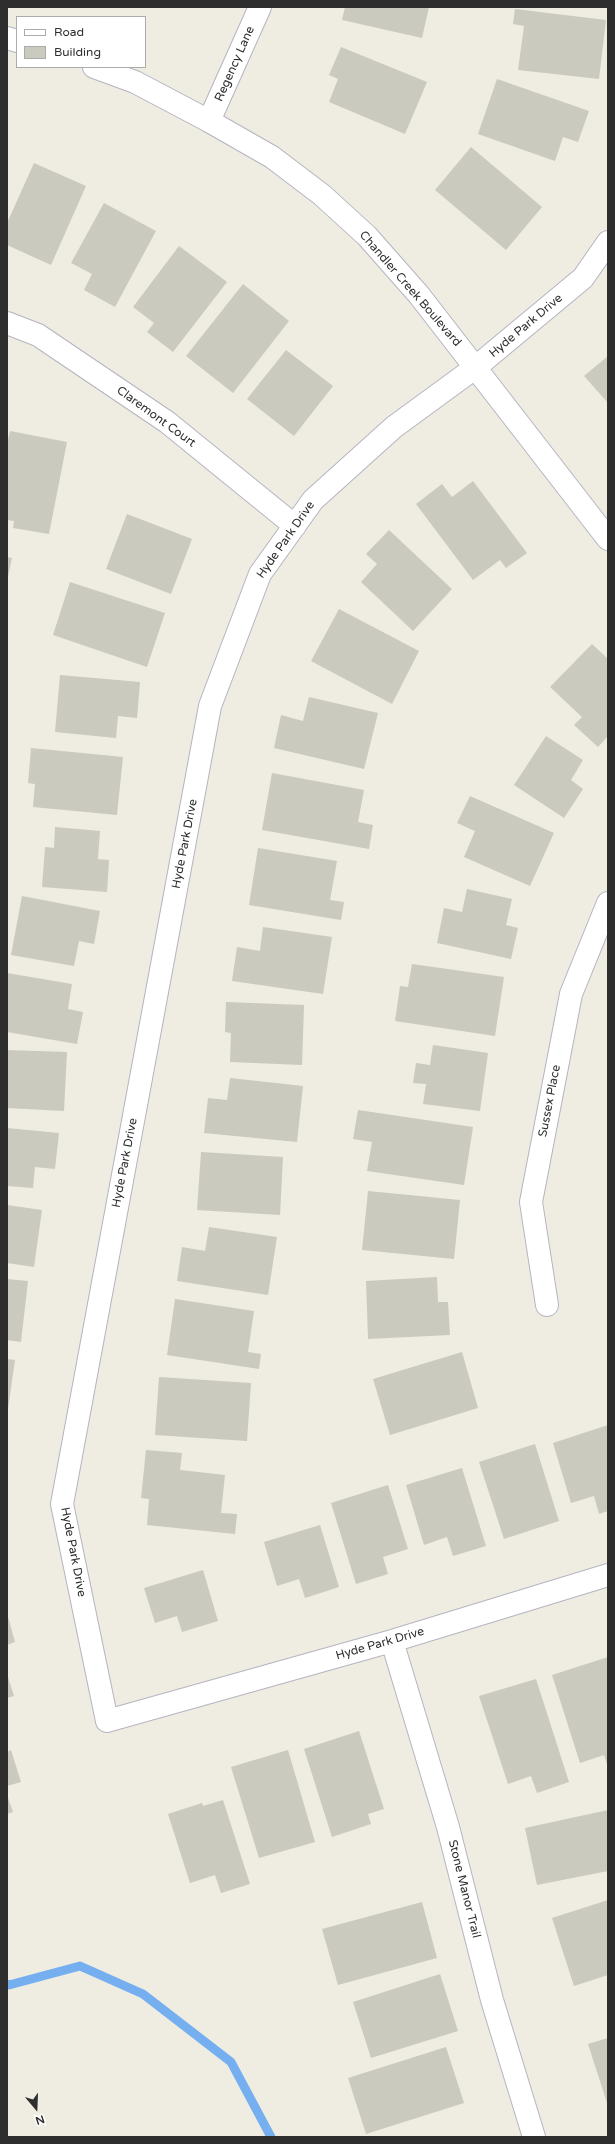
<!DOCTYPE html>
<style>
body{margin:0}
#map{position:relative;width:615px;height:2144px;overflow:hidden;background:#efece1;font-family:"Varela Round",sans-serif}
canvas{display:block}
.frame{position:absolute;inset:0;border:8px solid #2e2e2e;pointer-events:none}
.legend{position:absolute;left:16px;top:16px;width:130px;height:52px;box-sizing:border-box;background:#fff;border:1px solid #ababab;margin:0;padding:5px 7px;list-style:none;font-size:12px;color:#2e2e2e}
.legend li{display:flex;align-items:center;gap:8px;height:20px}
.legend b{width:20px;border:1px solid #ababab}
.north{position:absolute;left:16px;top:2088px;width:40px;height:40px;-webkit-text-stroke:3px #fff;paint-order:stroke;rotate:161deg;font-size:11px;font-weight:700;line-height:16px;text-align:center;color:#2e2e2e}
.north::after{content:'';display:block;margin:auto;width:14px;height:18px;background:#2e2e2e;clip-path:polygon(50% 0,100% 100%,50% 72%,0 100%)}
</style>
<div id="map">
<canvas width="615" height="2144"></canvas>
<div class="frame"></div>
<ul class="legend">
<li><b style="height:5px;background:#fff"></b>Road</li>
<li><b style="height:11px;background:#cbcabf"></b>Building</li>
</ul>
<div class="north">N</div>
</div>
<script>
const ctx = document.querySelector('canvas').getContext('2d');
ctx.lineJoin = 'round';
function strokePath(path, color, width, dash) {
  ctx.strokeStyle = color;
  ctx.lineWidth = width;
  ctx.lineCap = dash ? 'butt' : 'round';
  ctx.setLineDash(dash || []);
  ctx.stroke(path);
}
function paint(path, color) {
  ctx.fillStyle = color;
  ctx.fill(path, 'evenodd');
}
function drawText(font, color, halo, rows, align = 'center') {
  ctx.font = font + ' "Varela Round",sans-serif';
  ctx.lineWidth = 3.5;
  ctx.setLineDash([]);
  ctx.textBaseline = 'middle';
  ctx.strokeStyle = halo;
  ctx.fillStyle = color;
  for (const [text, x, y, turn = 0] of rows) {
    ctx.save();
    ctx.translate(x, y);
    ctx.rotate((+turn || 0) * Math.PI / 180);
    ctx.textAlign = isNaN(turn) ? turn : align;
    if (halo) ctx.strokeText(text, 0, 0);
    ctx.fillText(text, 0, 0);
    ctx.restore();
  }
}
const stream = new Path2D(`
 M 7,1984 L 9,1985 L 80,1966 L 143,1994 L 231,2062 L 271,2137`);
const building = new Path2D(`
 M 345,7 L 429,7 L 422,38 L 342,20 Z
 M 515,9 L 606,20 L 599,79 L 518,70 L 524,26 L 513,24 Z
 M 341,47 L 427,82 L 405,134 L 329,102 L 338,79 L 329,75 Z
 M 497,79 L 589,111 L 578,142 L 563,137 L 555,161 L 478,134 Z
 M 471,147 L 542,207 L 506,250 L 435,190 Z
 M 34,163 L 86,186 L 51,265 L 7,245 L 7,223 Z
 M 104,203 L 156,231 L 115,307 L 84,290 L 92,274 L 71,263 Z
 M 179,246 L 227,282 L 173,352 L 147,332 L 154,323 L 133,307 Z
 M 243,284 L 289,321 L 233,393 L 186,356 Z
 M 286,350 L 333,386 L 294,436 L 247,399 Z
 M 608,356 L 608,403 L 584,376 Z
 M 10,431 L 67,442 L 49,534 L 13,528 L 14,521 L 7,520 L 7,444 Z
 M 473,481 L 527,553 L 506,568 L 500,560 L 473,580 L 416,504 L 442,484 L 452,497 Z
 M 127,514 L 192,539 L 171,594 L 106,569 Z
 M 389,530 L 452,589 L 413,631 L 361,582 L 377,564 L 366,554 Z
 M 7,557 L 12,558 L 8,577 L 7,577 Z
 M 70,582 L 165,613 L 147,667 L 53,635 Z
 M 339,609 L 419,651 L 392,704 L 311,661 Z
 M 592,644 L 608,659 L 608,736 L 598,747 L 574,725 L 582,717 L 550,687 Z
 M 60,675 L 140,682 L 137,718 L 118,716 L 116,738 L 55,732 Z
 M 309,697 L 378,713 L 364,769 L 274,748 L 281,715 L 303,721 Z
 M 546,736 L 583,760 L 571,780 L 583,789 L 564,818 L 514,785 Z
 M 31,748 L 123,757 L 117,815 L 33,807 L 35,784 L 28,783 Z
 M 272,773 L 364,790 L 358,822 L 373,825 L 369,849 L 262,830 Z
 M 470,796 L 554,833 L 530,886 L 464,857 L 475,831 L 457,823 Z
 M 55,827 L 100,831 L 98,859 L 109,860 L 107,892 L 42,887 L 45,847 L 54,848 Z
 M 258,848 L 337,861 L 330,900 L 344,902 L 341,920 L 249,905 Z
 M 467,889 L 512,899 L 506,925 L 518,928 L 511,959 L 437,943 L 444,908 L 462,912 Z
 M 22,896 L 100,911 L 94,944 L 79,941 L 74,966 L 11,955 Z
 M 263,927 L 332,937 L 323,994 L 232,981 L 237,947 L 260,951 Z
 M 412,964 L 504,977 L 495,1036 L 395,1021 L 400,986 L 408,987 Z
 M 7,973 L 72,984 L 68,1009 L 83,1012 L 77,1044 L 7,1032 Z
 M 226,1002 L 304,1005 L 302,1065 L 230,1062 L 231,1033 L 225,1032 Z
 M 433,1045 L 488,1053 L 480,1111 L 423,1104 L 426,1084 L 413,1083 L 416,1063 L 430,1065 Z
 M 7,1050 L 67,1052 L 64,1111 L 7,1108 Z
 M 230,1078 L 303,1086 L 297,1142 L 204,1133 L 208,1098 L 227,1100 Z
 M 358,1110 L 473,1127 L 464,1185 L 367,1171 L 372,1142 L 353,1139 Z
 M 7,1128 L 59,1133 L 55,1169 L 35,1167 L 33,1188 L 7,1186 Z
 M 201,1152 L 283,1157 L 280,1215 L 197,1210 Z
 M 368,1191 L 460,1200 L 454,1259 L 362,1250 Z
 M 7,1205 L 42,1210 L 34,1267 L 7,1263 Z
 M 209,1227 L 277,1237 L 268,1295 L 177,1281 L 182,1247 L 205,1251 Z
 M 437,1277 L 438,1302 L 448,1302 L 450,1335 L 368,1339 L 366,1281 Z
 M 7,1279 L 28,1281 L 21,1342 L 7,1340 Z
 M 175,1299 L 254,1311 L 248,1352 L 261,1354 L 259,1369 L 167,1355 Z
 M 462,1352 L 478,1408 L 390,1435 L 373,1379 Z
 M 7,1359 L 15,1360 L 8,1409 L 7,1409 Z
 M 159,1377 L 251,1383 L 247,1441 L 155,1435 Z
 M 608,1425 L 608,1511 L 599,1514 L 594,1496 L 571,1503 L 553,1443 Z
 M 535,1444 L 559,1521 L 504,1539 L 479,1462 Z
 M 146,1450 L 182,1453 L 180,1470 L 225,1475 L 221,1513 L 237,1514 L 235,1534 L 147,1525 L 149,1499 L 141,1498 Z
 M 462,1468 L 486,1546 L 453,1556 L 447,1537 L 424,1545 L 406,1485 Z
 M 388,1485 L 408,1549 L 383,1557 L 388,1574 L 356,1584 L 331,1503 Z
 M 320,1525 L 339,1587 L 305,1598 L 299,1579 L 277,1586 L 264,1542 Z
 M 203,1570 L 218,1621 L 182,1632 L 177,1616 L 155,1623 L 144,1588 Z
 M 7,1613 L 15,1642 L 7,1645 Z
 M 608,1657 L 608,1767 L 604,1755 L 580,1763 L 552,1675 Z
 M 7,1674 L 14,1696 L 7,1698 Z
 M 536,1679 L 569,1782 L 537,1793 L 531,1776 L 508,1784 L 479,1696 Z
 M 359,1731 L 384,1809 L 368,1814 L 371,1824 L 332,1837 L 304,1749 Z
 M 11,1750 L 21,1782 L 7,1786 L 7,1752 Z
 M 288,1750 L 315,1842 L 259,1858 L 231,1767 Z
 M 7,1795 L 13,1812 L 7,1814 Z
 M 223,1800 L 250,1884 L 221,1893 L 215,1875 L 190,1883 L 168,1814 L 202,1803 L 203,1806 Z
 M 608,1810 L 608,1871 L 537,1885 L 525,1828 Z
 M 608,1900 L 608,1975 L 574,1986 L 552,1918 Z
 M 422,1902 L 437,1958 L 338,1985 L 322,1929 Z
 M 440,1974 L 458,2031 L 371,2058 L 353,2002 Z
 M 608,2038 L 608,2106 L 588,2044 Z
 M 446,2047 L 464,2103 L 366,2134 L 348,2078 Z`);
const minor = new Path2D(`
 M 209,121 L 260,7
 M 608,242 L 583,278 L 476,367 L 394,427 L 313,500 L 260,574 L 210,706 L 62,1504 L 107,1721 L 392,1641 L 608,1575
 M 7,323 L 38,335 L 167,422 L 295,526
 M 547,1305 L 531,1202 L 571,994 L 608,903
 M 392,1641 L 448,1827 L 492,2000 L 534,2137`);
const tertiary = new Path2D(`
 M 7,38 L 17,41
 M 94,67 L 135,82 L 209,121 L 272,157 L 322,195 L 367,236 L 419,295 L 608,539`);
const streetNames = [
 ["Regency Lane",235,64,-66],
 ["Chandler Creek Boulevard",410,289,49],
 ["Hyde Park Drive",526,326,-40],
 ["Claremont Court",156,417,36],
 ["Hyde Park Drive",286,540,-55],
 ["Hyde Park Drive",185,844,-79],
 ["Sussex Place",550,1101,-79],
 ["Hyde Park Drive",125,1163,-79],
 ["Hyde Park Drive",73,1552,79],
 ["Hyde Park Drive",380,1644,-16],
 ["Stone Manor Trail",464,1889,76]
];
strokePath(stream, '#75aff0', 9);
paint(building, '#cbcabf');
strokePath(minor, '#b5b4c1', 24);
strokePath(tertiary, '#b5b4c1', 24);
strokePath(minor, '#fff', 22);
strokePath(tertiary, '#fff', 22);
drawText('12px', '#2e2e2e', '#fff', streetNames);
</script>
